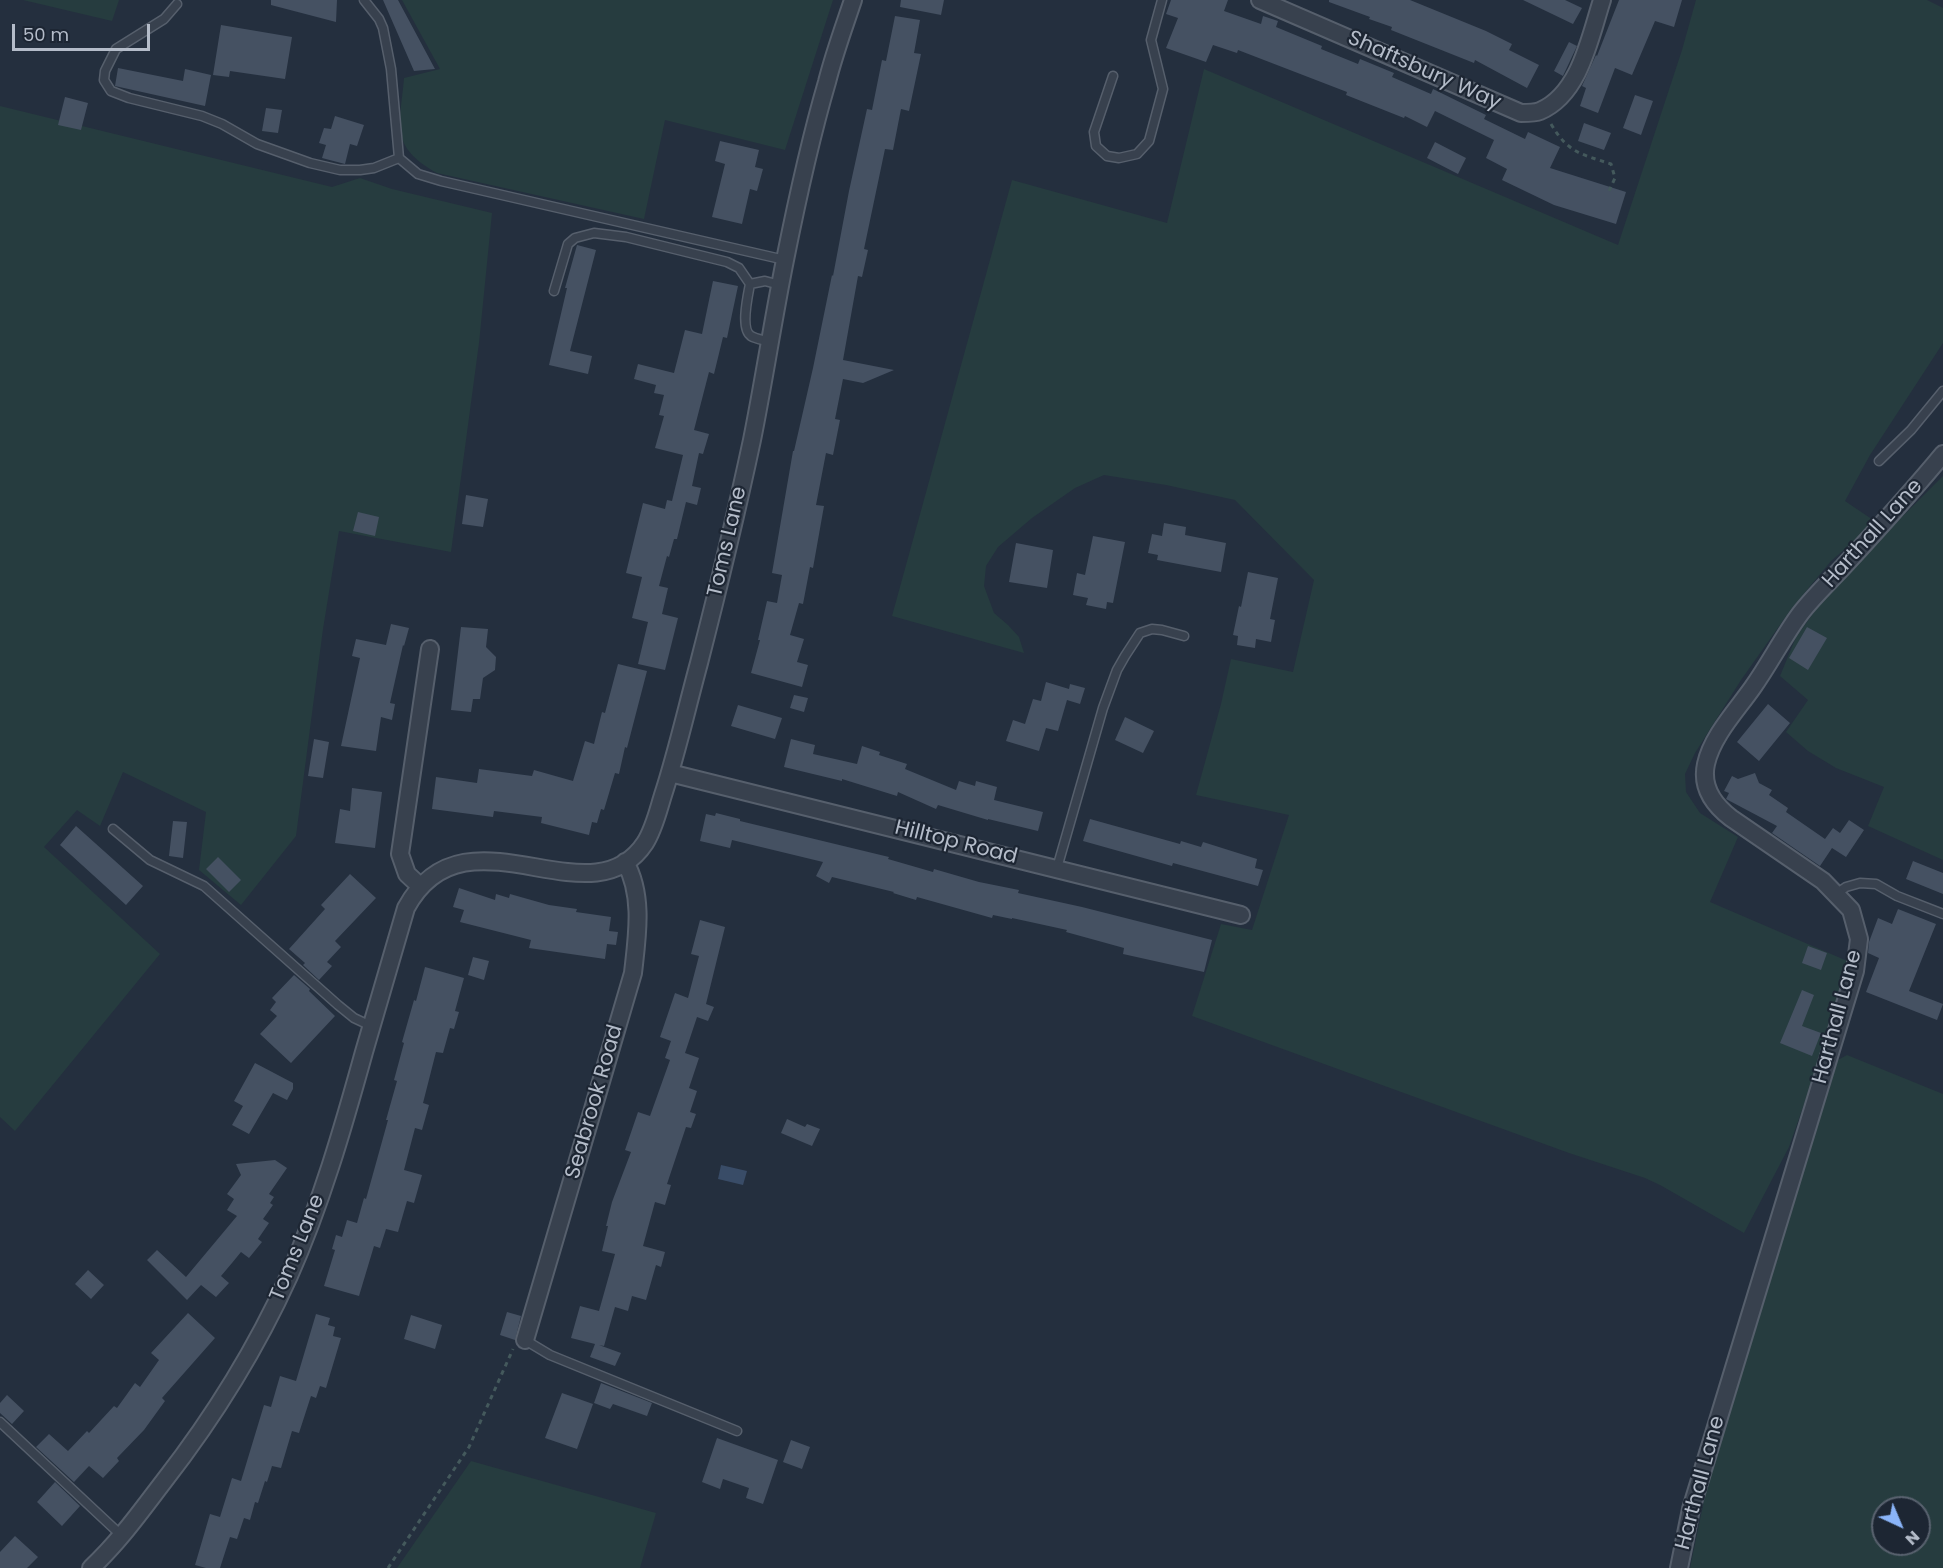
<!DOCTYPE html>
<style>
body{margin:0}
#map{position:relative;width:1943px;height:1568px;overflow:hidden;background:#242f3e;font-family:Poppins,sans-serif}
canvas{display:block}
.north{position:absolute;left:1871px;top:1496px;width:60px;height:60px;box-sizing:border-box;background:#1d2633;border:2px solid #59626f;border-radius:50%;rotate:136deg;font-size:16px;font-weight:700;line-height:24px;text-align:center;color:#b4bcc9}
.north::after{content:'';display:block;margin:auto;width:21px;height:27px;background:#8ab4f8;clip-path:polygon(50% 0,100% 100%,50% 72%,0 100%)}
.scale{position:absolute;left:12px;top:24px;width:138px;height:27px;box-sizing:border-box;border:3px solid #b4bcc9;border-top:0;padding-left:8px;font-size:18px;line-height:21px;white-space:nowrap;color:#b4bcc9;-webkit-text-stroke:4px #1d2633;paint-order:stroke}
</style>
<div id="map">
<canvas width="1943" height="1568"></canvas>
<div class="north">N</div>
<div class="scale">50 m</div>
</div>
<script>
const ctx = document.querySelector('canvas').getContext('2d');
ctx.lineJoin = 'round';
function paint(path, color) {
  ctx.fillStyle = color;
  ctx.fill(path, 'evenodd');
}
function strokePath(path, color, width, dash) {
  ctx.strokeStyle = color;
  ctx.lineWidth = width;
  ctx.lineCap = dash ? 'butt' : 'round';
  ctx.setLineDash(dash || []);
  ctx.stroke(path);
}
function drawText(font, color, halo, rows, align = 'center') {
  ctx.font = font + ' Poppins,sans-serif';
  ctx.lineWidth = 4.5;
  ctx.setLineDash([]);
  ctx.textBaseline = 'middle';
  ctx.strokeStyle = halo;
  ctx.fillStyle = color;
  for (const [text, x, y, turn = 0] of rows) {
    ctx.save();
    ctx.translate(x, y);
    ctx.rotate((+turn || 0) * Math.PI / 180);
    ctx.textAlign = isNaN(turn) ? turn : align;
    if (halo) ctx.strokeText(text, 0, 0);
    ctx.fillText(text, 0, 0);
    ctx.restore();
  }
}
const green = new Path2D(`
 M 23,0 L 119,0 L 112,21 Z
 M 402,0 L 833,0 L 785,150 L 665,120 L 644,219 L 437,173 C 389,146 400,126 404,78 L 440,69 Z
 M 1696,0 L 1927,0 L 1943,8 L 1943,343 L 1870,455 L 1845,501 L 1876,522 L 1831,561 L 1792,608 L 1741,680 L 1695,753 L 1685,774 L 1686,792 L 1700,813 L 1738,837 L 1710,902 L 1852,963 L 1835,1016 L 1789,1147 L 1744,1233 L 1660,1185 L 1645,1178 L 1569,1153 L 1192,1016 L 1221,924 L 1252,930 L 1289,815 L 1196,795 L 1221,704 L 1231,659 L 1293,672 L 1314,580 L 1235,500 L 1166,485 L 1104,475 L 1075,488 L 1032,518 L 998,547 L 986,566 L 984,586 L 994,613 L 1008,625 L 1019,637 L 1024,653 L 892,616 L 1012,180 L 1167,223 L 1204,69 L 1618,245 L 1682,50 Z
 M 0,106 L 332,187 L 360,178 L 392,189 L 492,213 L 479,343 L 451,552 L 339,531 L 323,629 L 296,836 L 241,905 L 199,870 L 206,812 L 123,772 L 100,826 L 77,810 L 44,847 L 160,954 L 15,1131 L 0,1117 Z
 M 1943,476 L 1943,860 L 1868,826 L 1884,787 L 1836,768 L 1808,751 L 1786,732 L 1808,700 L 1780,676 L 1796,637 L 1817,608 L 1889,530 Z
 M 1847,1055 L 1943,1094 L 1943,1568 L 1690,1568 L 1713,1457 L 1743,1370 L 1787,1206 L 1821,1089 L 1838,1060 ZM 1883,1508 L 1919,1508 L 1919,1544 L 1883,1544 Z
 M 471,1461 L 656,1513 L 640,1568 L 397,1568 Z`);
const water = new Path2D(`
 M 721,1165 L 747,1171 L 743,1185 L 718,1179 Z`);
const building = new Path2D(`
 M 271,0 L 337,0 L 336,22 L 271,5 Z
 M 383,0 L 398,0 L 435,69 L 414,71 Z
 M 901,0 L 944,0 L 941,15 L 900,7 Z
 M 1171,0 L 1228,0 L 1224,11 L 1261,24 L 1263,16 L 1278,21 L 1276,27 L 1322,46 L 1321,49 L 1358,64 L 1360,59 L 1394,73 L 1392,77 L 1431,94 L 1433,89 L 1486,115 L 1484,119 L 1525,139 L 1528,132 L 1560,147 L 1550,168 L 1626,192 L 1616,224 L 1554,205 L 1502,180 L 1507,169 L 1486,158 L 1494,140 L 1435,111 L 1427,127 L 1405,116 L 1404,118 L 1346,95 L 1347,92 L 1238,50 L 1237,53 L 1213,45 L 1206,62 L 1166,48 L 1178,18 L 1166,14 Z
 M 1329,0 L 1410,0 L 1486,31 L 1512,44 L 1509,50 L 1539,65 L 1527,88 L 1475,60 L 1474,63 L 1391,30 L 1392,27 L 1369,19 L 1370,17 L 1329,2 Z
 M 1523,0 L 1565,0 L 1582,8 L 1573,24 Z
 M 1619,0 L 1682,0 L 1674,27 L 1655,21 L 1632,75 L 1615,68 L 1598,113 L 1580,106 L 1586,88 L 1582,86 L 1596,55 L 1597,56 Z
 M 895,16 L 920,20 L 914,53 L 921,54 L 909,111 L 901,109 L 893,150 L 885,149 L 864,249 L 868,250 L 862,277 L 858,276 L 843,360 L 894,370 L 863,383 L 843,379 L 835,419 L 840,420 L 833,455 L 826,453 L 816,505 L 824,506 L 813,568 L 810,567 L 803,604 L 799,603 L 790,635 L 804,639 L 797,662 L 808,665 L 802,687 L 751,673 L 760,640 L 758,640 L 767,601 L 777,603 L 782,575 L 772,573 L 793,451 L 794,451 L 813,368 L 832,275 L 833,276 L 849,191 L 867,109 L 872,110 L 882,60 L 886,61 Z
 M 221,25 L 292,37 L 285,79 L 230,71 L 229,77 L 213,75 Z
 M 1569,42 L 1577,46 L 1563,76 L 1554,71 Z
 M 118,68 L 183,81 L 185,69 L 211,75 L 205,106 L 115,86 Z
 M 1635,95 L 1653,101 L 1641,135 L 1623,128 Z
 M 65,97 L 88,103 L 81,130 L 58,125 Z
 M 266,108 L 282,110 L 278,133 L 262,131 Z
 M 335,116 L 364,125 L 357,146 L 350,144 L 345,164 L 322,158 L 326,145 L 319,143 L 324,128 L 331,129 Z
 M 1584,123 L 1611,133 L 1604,150 L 1578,141 Z
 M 720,141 L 759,150 L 755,167 L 763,169 L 757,191 L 750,189 L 742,224 L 712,217 L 725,164 L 715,161 Z
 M 1435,142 L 1466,158 L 1458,174 L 1427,158 Z
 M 577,245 L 596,250 L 570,351 L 592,356 L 588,374 L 549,365 L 567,288 L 565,288 Z
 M 713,281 L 738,286 L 727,338 L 723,337 L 714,374 L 709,372 L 694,430 L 709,434 L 703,454 L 699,453 L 692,486 L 701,488 L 697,505 L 686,502 L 677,539 L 674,539 L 669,557 L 667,556 L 659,586 L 668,588 L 662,614 L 678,618 L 665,670 L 638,664 L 648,622 L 632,618 L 642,577 L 626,573 L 643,503 L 665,509 L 667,500 L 672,501 L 683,455 L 655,448 L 664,416 L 659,415 L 664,395 L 654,393 L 656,385 L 634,379 L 638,364 L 674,373 L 685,330 L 702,334 Z
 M 466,495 L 488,499 L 483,527 L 462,524 Z
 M 358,512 L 379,517 L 375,536 L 353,531 Z
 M 1164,523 L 1186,527 L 1185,535 L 1226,543 L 1221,572 L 1157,560 L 1158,555 L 1148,553 L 1152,534 L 1162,536 Z
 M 1093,536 L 1125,542 L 1113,603 L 1107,602 L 1106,609 L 1086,605 L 1088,598 L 1073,595 L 1077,573 L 1085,575 Z
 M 1016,543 L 1053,550 L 1047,588 L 1009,582 Z
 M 1248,572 L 1278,578 L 1270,619 L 1275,620 L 1271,642 L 1256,639 L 1255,648 L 1237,645 L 1238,636 L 1233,635 L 1239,606 L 1241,607 Z
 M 391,624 L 409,628 L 404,646 L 403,645 L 390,703 L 395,704 L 392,720 L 381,717 L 376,751 L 341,746 L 360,658 L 352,656 L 356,639 L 386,645 Z
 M 461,627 L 488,629 L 486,647 L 496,657 L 495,670 L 483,678 L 480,699 L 473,699 L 471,712 L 451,710 Z
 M 1807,627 L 1827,638 L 1808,670 L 1789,658 Z
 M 618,664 L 647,671 L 627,748 L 625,747 L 619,774 L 615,773 L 604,810 L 601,809 L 597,823 L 592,822 L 589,835 L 541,823 L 542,817 L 494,811 L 493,817 L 432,809 L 436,777 L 477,783 L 479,769 L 532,776 L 534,770 L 573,781 L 585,741 L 594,744 L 602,712 L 605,713 Z
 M 1046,682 L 1069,689 L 1070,684 L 1085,688 L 1080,704 L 1067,700 L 1058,731 L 1046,728 L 1039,751 L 1006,741 L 1013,720 L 1025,724 L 1033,699 L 1041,701 Z
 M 794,695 L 808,698 L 804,712 L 790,708 Z
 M 1768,704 L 1790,723 L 1759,761 L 1737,742 Z
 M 738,705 L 782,718 L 775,739 L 731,726 Z
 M 1125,717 L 1154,731 L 1143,753 L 1115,740 Z
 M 314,739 L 329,742 L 323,778 L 308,776 Z
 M 791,739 L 815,745 L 813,754 L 857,764 L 862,746 L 880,752 L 879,755 L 907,764 L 905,769 L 956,790 L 959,781 L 975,786 L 976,781 L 997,787 L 994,800 L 1043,812 L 1038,831 L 988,819 L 988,820 L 938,805 L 936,809 L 898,792 L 897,796 L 842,779 L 842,781 L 784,767 Z
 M 1755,773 L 1759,783 L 1772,790 L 1769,795 L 1788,808 L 1786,812 L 1825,839 L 1833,828 L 1840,833 L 1849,820 L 1864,830 L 1846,857 L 1832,848 L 1820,866 L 1772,833 L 1777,826 L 1726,799 L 1729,793 L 1724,791 L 1732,776 L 1738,779 Z
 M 352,788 L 382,792 L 375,848 L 335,843 L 340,809 L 350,811 Z
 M 716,813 L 740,819 L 740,821 L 889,857 L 888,859 L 933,872 L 934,869 L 979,882 L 1019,890 L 1018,893 L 1082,907 L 1212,940 L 1204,972 L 1123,954 L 1124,948 L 1066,932 L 1067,930 L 1012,918 L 1012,919 L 993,915 L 992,918 L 917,897 L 916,900 L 893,893 L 894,892 L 832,877 L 829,883 L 816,876 L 823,862 L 732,840 L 730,848 L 700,841 L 706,814 L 715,816 Z
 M 1090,819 L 1180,844 L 1181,841 L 1201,847 L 1203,842 L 1257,859 L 1255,868 L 1263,870 L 1258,886 L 1173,863 L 1172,866 L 1083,841 Z
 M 173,821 L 187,822 L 183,858 L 169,856 Z
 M 76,826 L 143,886 L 126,905 L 60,845 Z
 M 218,857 L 241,880 L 229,892 L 206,869 Z
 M 1913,861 L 1943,873 L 1943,894 L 1906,879 Z
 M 350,874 L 376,898 L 335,941 L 341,947 L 327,962 L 332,966 L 319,980 L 303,965 L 305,963 L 289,949 L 325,909 L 321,905 Z
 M 459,888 L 495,900 L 496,894 L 509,898 L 510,894 L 549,905 L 577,909 L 576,912 L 611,917 L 609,931 L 618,932 L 616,945 L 607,944 L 605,959 L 529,948 L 531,940 L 460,922 L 464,910 L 453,907 Z
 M 1898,909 L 1936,924 L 1909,991 L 1943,1004 L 1937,1020 L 1866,992 L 1879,958 L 1868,953 L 1869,942 L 1878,918 L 1892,924 Z
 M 700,920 L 725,927 L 706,1004 L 714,1007 L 708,1021 L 697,1017 L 685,1053 L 699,1058 L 689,1088 L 697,1091 L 690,1112 L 696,1114 L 691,1128 L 686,1127 L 667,1184 L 671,1185 L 665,1205 L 655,1202 L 643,1246 L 665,1252 L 661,1267 L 656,1265 L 646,1300 L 632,1296 L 628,1311 L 615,1307 L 604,1346 L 599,1345 L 621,1353 L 615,1366 L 590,1357 L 595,1344 L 571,1338 L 580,1306 L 599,1311 L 615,1254 L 602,1251 L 608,1226 L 606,1226 L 612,1202 L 631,1152 L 625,1150 L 638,1112 L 650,1116 L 670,1060 L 665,1058 L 671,1041 L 660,1037 L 675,993 L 688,998 L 699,956 L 691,954 Z
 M 1808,946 L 1827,953 L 1821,970 L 1802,963 Z
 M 473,957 L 489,961 L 484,980 L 468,975 Z
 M 425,967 L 464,978 L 455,1011 L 459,1012 L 454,1029 L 450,1028 L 443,1053 L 436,1052 L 423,1103 L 429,1105 L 422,1130 L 415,1128 L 404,1170 L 422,1175 L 414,1203 L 407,1201 L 398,1232 L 386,1229 L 380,1248 L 374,1246 L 359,1296 L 324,1286 L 335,1250 L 332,1249 L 336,1235 L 342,1237 L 347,1220 L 357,1223 L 364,1198 L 366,1199 L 388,1120 L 386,1120 L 397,1081 L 394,1080 L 404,1043 L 402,1042 L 414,1000 L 416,1001 Z
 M 294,975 L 310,989 L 309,991 L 335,1016 L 291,1063 L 260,1034 L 277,1016 L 270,1010 L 276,1002 L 272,998 Z
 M 1802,990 L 1814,995 L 1802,1026 L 1821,1033 L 1812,1056 L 1780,1043 Z
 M 255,1063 L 293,1083 L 293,1089 L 287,1100 L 273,1093 L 249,1134 L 232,1125 L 243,1106 L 234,1101 Z
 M 787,1119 L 805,1127 L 807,1124 L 820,1129 L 812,1146 L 781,1133 Z
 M 275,1160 L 287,1168 L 269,1194 L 274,1197 L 270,1203 L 273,1205 L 263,1219 L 269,1223 L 258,1239 L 262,1242 L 249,1258 L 241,1252 L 232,1263 L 221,1276 L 229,1283 L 216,1297 L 201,1285 L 187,1300 L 147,1260 L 157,1250 L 186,1277 L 237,1216 L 227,1210 L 234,1199 L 227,1194 L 241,1175 L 236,1164 Z
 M 88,1270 L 104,1285 L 91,1299 L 75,1284 Z
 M 507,1312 L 521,1316 L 515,1340 L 500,1335 Z
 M 188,1313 L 215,1338 L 162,1398 L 165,1401 L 144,1430 L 117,1458 L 119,1461 L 103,1478 L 89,1466 L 74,1482 L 36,1447 L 49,1434 L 68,1451 L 87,1431 L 89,1433 L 114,1406 L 117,1408 L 135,1383 L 140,1387 L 159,1360 L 151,1353 Z
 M 316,1314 L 330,1318 L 328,1325 L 335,1327 L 333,1336 L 341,1338 L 326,1388 L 320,1386 L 316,1398 L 311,1396 L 299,1433 L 292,1431 L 281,1468 L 272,1466 L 267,1482 L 265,1481 L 258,1503 L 255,1502 L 250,1520 L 244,1518 L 237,1539 L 230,1537 L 220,1568 L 206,1568 L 195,1565 L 210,1514 L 220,1517 L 232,1478 L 241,1481 L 264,1405 L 271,1407 L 280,1376 L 296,1381 Z
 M 411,1315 L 442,1325 L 435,1349 L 404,1339 Z
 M 601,1383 L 652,1403 L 647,1416 L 613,1404 L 610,1409 L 594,1403 Z
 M 562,1393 L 593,1404 L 577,1449 L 545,1438 Z
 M 7,1395 L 24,1411 L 12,1424 L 0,1413 L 0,1403 Z
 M 717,1438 L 778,1460 L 763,1504 L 746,1498 L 749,1488 L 723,1479 L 720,1489 L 702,1482 Z
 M 791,1440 L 810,1447 L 802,1469 L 783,1462 Z
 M 55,1482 L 80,1506 L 62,1526 L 37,1502 Z
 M 15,1536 L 38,1557 L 27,1568 L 0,1568 L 0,1552 Z`);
const path = new Path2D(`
 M 1551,124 C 1568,153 1581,154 1611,164 L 1615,178 L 1609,191
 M 388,1568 L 469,1447 L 513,1349`);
const lane = new Path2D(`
 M 364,0 L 379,19 L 383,28 L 391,69 L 399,158 L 418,174 L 441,181 L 785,260
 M 177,4 L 164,19 L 116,49 L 105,71 L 104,80 L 111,91 L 129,98 L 202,116 L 222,124 L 257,144 L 310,163 L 340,170 L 360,170 L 374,168 L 399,158
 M 1113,76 L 1094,132 L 1096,146 L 1107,156 L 1119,158 L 1137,154 L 1149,141 L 1163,89 L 1151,40 L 1162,0
 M 554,291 L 568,244 L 575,238 L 594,233 L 626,237 L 727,262 L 739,268 L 750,284
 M 770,342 C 764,340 756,339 751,336 C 740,329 748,295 750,284 L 765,281 L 780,285
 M 1879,461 L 1911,430 L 1943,391
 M 113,829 L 150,860 L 204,886 L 338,1005 L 354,1018 L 371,1026
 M 1057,868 L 1103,708 L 1117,670 L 1125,656 L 1140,633 L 1152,629 L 1162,630 L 1184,636
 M 1836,894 L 1846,887 L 1860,883 L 1876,884 L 1897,896 L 1943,914
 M 525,1340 L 550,1355 L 737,1431
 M 0,1422 L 122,1536`);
const street = new Path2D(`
 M 1260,0 L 1521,113 C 1527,113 1535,113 1540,111 C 1580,94 1590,37 1602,0
 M 670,773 L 1241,915
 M 420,886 L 407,874 L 400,854 L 430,649
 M 525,1340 L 633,973 C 637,937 644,895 625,862
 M 91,1568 C 119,1542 141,1511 164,1481 C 213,1418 256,1349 289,1276 C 321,1204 343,1128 364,1052 C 378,1004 392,956 406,908 C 465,799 590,926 645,843 C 654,829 658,811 663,795 C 677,752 687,707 699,663 C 718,589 736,515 752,440 C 764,380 773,320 785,260 C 797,200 810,140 827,82 C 834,54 844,27 853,0
 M 1679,1568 L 1691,1509 L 1855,971 L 1859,939 L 1851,910 L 1823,881 L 1731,818 C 1714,805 1701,787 1706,764 C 1712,736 1737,710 1753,687 C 1770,663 1783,637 1800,614 C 1813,597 1829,582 1843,567 C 1877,530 1911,493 1943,454`);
const streetNames = [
 ["Shaftsbury Way",1424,71,24],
 ["Harthall Lane",1873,534,-48],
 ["Toms Lane",728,542,-77],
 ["Hilltop Road",956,843,14],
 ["Harthall Lane",1838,1017,-75],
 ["Seabrook Road",595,1102,-74],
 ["Toms Lane",298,1248,-68],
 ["Harthall Lane",1701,1483,-75]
];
paint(green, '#263c3f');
paint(water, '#394c67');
paint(building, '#455162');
strokePath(lane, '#565f6c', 11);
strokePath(street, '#565f6c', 20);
strokePath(path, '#44595c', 3, [4.5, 4.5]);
strokePath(lane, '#38414e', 8);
strokePath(street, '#38414e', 16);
drawText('21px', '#b4bcc9', '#1d2633', streetNames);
</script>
